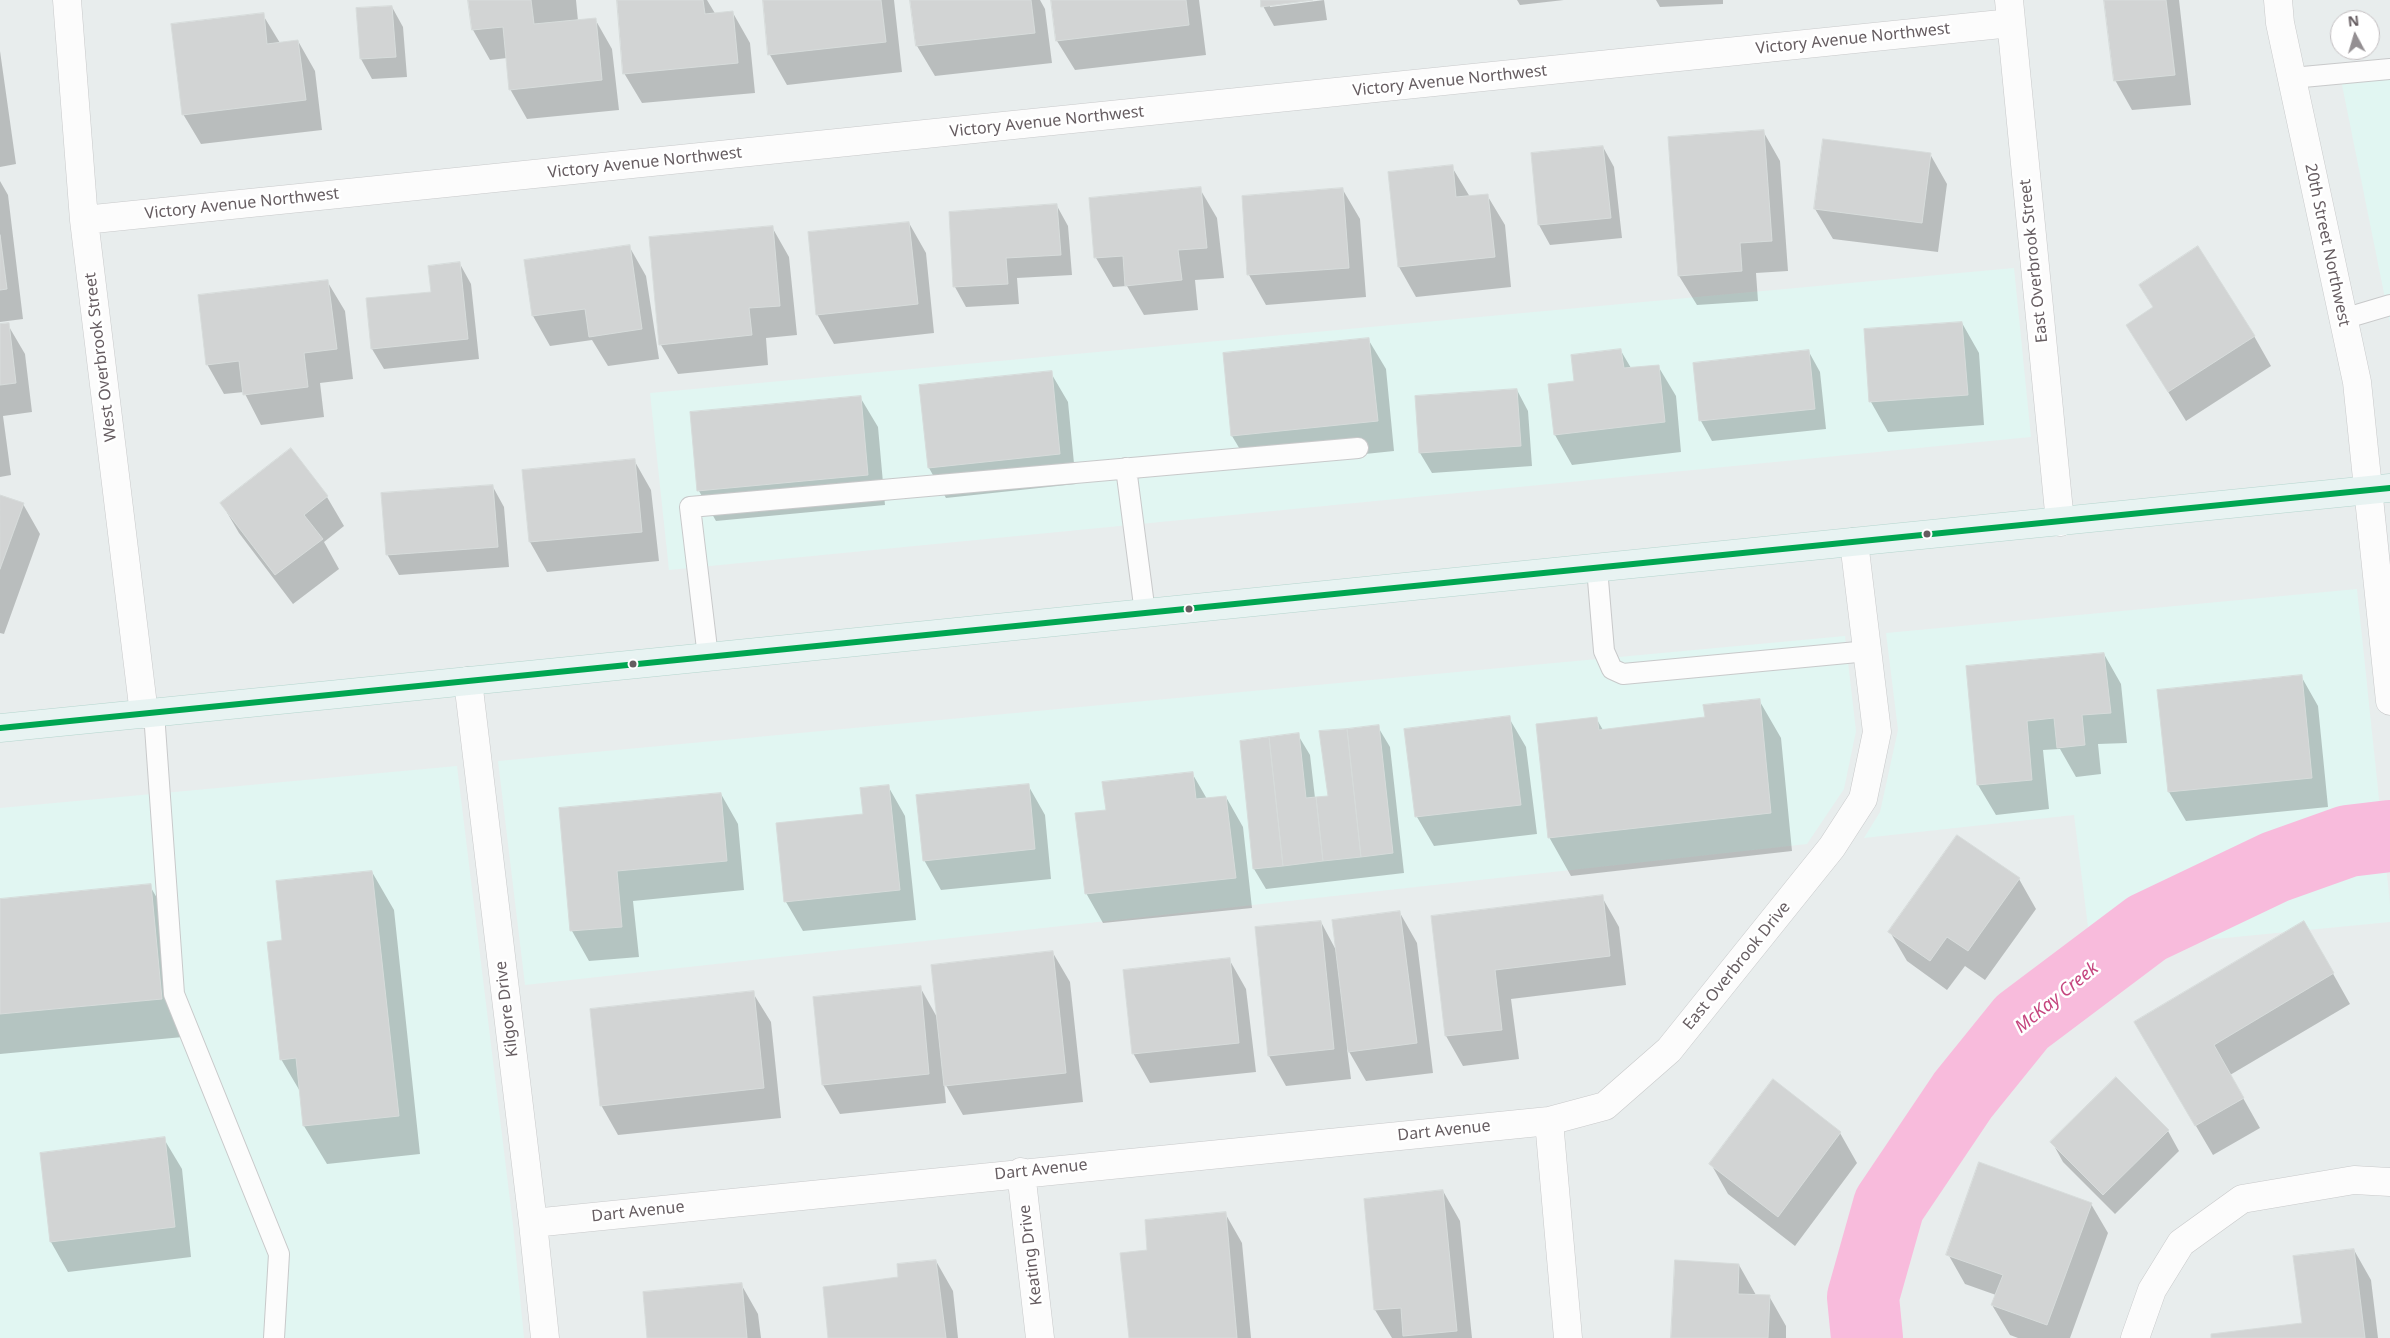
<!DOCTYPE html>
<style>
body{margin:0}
#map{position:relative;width:2390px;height:1338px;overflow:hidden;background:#e8eded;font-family:"Noto Sans",sans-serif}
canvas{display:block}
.north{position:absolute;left:2330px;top:10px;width:50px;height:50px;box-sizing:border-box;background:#fff;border:1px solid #c2bec0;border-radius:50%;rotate:354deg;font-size:14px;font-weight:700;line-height:20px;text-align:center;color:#665d61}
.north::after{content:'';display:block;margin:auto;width:18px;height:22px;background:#948f92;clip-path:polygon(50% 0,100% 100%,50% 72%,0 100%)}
</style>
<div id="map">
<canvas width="2390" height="1338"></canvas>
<div class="north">N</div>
</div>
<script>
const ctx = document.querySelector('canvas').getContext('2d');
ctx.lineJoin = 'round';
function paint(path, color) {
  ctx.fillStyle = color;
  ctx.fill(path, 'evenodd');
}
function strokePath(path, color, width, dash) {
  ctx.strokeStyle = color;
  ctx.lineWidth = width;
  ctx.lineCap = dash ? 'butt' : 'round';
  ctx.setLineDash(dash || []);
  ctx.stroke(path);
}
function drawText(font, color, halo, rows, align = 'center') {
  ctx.font = font + ' "Noto Sans",sans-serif';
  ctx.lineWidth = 5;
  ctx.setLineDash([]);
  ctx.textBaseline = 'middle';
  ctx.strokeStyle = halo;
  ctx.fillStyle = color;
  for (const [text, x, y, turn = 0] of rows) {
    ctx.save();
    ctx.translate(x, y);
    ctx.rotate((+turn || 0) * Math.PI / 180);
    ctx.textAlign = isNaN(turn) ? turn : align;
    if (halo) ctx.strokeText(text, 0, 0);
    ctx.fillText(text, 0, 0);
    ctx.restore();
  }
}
const commercial = new Path2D(`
 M 2390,59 L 2390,323 L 2338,65 Z
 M 2014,268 L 2031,437 L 669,570 L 650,393 Z
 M 2357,589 L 2390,904 L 2390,922 L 2091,951 L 2074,815 L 1864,838 L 1880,812 L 1898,730 L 1886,633 Z
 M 1845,636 L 1856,731 L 1844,789 L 1807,844 L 525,985 L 498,761 Z
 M 457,766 L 513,1225 L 524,1338 L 0,1338 L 0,808 Z`);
const shadow = new Path2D(`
 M 470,0 L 576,0 L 578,21 L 595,19 L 612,49 L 619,110 L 527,119 L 510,89 L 507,58 L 490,60 L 473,30 Z
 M 618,0 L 707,0 L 716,15 L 733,13 L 750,43 L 755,93 L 642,103 L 624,73 Z
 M 764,0 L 894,0 L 902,72 L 787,85 L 770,55 Z
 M 912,0 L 1040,0 L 1045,9 L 1052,63 L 935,76 L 917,46 Z
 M 1053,0 L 1199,0 L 1206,55 L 1075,70 L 1057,41 Z
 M 1262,0 L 1303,0 L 1270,4 L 1270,7 L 1324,0 L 1327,20 L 1274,26 L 1263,6 Z
 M 1517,0 L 1564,0 L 1520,5 Z
 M 1656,0 L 1723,0 L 1723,4 L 1660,7 Z
 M 2106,0 L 2179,0 L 2191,105 L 2132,110 L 2115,80 Z
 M 392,7 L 403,27 L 407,77 L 372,79 L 361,59 L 357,10 Z
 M 263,15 L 280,43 L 298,41 L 315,71 L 322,130 L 201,144 L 183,114 Z
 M 0,51 L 16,164 L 0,167 Z
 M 1763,131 L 1780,161 L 1788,271 L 1756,273 L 1758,301 L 1697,305 L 1679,276 Z
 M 1603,147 L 1614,167 L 1622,238 L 1550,245 L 1539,225 L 1532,154 Z
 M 1930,154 L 1947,184 L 1938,252 L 1833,239 L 1815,209 Z
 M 1452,167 L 1470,197 L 1487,195 L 1505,225 L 1511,287 L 1416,297 L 1399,267 L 1390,173 Z
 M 0,181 L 8,195 L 23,319 L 0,322 Z
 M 1200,189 L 1217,218 L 1224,278 L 1195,280 L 1198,310 L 1144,315 L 1127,286 L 1113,287 L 1096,258 Z
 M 1343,190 L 1360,219 L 1366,297 L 1266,305 L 1249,275 Z
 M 1057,206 L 1068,226 L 1072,275 L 1017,278 L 1019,304 L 966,307 L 955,287 L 950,214 Z
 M 909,223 L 926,253 L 934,333 L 834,344 L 817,314 Z
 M 772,227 L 789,257 L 797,335 L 766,338 L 768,365 L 678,374 L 661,345 Z
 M 629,246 L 646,276 L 659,359 L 608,366 L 592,340 L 550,346 L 533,316 L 525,261 Z
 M 460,264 L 471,284 L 479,359 L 384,369 L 372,349 L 368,299 L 432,293 Z
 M 327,281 L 345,311 L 353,379 L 320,383 L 324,417 L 261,425 L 244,392 L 224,394 L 207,364 Z
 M 1962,323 L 1979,353 L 1984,425 L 1888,432 L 1871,402 Z
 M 8,325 L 25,354 L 32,412 L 3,416 L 11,475 L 0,477 L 0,326 Z
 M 2127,325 L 2254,336 L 2271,366 L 2186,421 Z
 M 1368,339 L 1386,369 L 1394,451 L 1250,466 L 1232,436 L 1224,354 Z
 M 1621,351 L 1631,368 L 1658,366 L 1676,396 L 1681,452 L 1572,465 L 1555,435 L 1575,382 Z
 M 1809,352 L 1820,372 L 1826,429 L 1712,441 L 1701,421 L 1695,364 Z
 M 1051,373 L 1068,402 L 1076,484 L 946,498 L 929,468 L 921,386 Z
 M 1517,390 L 1528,411 L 1532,466 L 1432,473 L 1420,453 L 1416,398 Z
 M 860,397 L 878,427 L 885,505 L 716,521 L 699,491 Z
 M 291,450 L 327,497 L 344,526 L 324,542 L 339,569 L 293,604 L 239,533 L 222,504 Z
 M 634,460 L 651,490 L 659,561 L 547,572 L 530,542 L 523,471 Z
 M 493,487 L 504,507 L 509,567 L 399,575 L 387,554 Z
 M 0,496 L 23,504 L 40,534 L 4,634 L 0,633 Z
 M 2104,654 L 2121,684 L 2127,743 L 2098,744 L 2101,774 L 2076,777 L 2060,749 L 2043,750 L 2049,809 L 1996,815 L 1978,785 L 1967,667 Z
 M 2301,676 L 2318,706 L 2328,807 L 2186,821 L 2169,792 Z
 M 1759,700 L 1781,738 L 1792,851 L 1571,876 L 1549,837 L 1596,718 L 1603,730 L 1706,718 Z
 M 1509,718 L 1526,747 L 1537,834 L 1434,846 L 1417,817 Z
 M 1378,727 L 1390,747 L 1404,873 L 1266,889 L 1254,869 L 1241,742 L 1298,735 L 1310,755 L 1315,798 L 1329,797 Z
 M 1192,773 L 1207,799 L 1226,797 L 1243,827 L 1252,908 L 1103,923 L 1086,893 L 1107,811 Z
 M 1028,785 L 1045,815 L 1051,879 L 941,890 L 924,860 Z
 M 888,786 L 905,816 L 916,920 L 803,931 L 786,902 Z
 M 721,794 L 738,824 L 744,890 L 633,901 L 639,957 L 589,961 L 572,931 L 560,809 Z
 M 372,872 L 394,910 L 420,1154 L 327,1164 L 304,1126 L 301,1093 L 281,1059 L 284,941 Z
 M 2019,879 L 2036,909 L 1985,980 L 1965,966 L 1947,990 L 1907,961 L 1890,932 Z
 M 150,886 L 172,924 L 183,1037 L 0,1054 L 0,900 Z
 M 1602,897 L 1619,927 L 1626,985 L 1511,999 L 1519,1059 L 1463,1066 L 1446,1036 L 1432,917 Z
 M 1400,913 L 1417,943 L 1433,1073 L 1366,1081 L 1347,1048 L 1351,1079 L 1286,1086 L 1269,1056 L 1321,922 L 1337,952 Z
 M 2304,922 L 2350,1004 L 2230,1075 L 2260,1128 L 2213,1155 L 2135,1022 Z
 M 1053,953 L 1070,982 L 1083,1102 L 963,1115 L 944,1082 L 946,1103 L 840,1114 L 823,1085 L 920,987 L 938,1019 Z
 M 1229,959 L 1246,989 L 1256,1072 L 1150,1083 L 1133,1053 Z
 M 753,993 L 771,1022 L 781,1118 L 618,1135 L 601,1105 Z
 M 2168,1131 L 2179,1151 L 2115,1214 L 2063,1162 L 2052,1142 Z
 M 1840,1133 L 1857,1163 L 1795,1246 L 1728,1194 L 1711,1164 Z
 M 164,1139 L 182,1169 L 191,1257 L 68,1272 L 51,1242 L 41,1154 Z
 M 1443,1191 L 1460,1221 L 1472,1338 L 1392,1338 L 1375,1310 Z
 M 2091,1204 L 2108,1233 L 2070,1338 L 2018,1338 L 2010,1335 L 1992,1305 L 1996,1295 L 1965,1284 L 1948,1254 Z
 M 1225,1213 L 1242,1243 L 1251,1338 L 1130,1338 L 1149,1252 Z
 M 2354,1250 L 2371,1280 L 2378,1338 L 2213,1338 L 2303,1325 Z
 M 936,1261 L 953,1291 L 958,1338 L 830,1338 L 899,1278 Z
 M 1739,1265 L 1756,1295 L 1769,1296 L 1786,1326 L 1786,1338 L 1672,1338 Z
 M 741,1284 L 758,1314 L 761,1338 L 648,1338 Z`);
const river = new Path2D(`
 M 1867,1338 L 1863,1297 L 1889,1205 L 1963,1095 L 2022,1022 L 2147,928 L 2275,867 L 2348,841 L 2390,836`);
const building = new Path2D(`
 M 468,0 L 531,0 L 534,24 L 596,18 L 602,80 L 509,90 L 503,27 L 472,30 Z
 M 617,0 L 703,0 L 705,14 L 733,11 L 738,63 L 623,74 Z
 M 763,0 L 881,0 L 886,42 L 768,55 Z
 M 910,0 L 1031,0 L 1035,33 L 916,46 Z
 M 1051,0 L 1186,0 L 1189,25 L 1056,41 Z
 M 1261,0 L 1313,0 L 1261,7 Z
 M 2104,0 L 2166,0 L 2175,75 L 2114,81 Z
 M 392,6 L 396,57 L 360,59 L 356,8 Z
 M 264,13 L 267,44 L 298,40 L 306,100 L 182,115 L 171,24 Z
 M 1764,130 L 1772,241 L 1740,243 L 1742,271 L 1678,276 L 1668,137 Z
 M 1823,139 L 1931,153 L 1922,223 L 1814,209 Z
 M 1603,146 L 1611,218 L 1538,225 L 1531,153 Z
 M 1453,165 L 1456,197 L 1488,194 L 1495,257 L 1398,267 L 1388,172 Z
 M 1201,187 L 1207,248 L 1178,250 L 1182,280 L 1125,286 L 1123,256 L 1094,258 L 1089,198 Z
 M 1343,188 L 1349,268 L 1247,275 L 1242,196 Z
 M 1057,204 L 1061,255 L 1006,258 L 1008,284 L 953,287 L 949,212 Z
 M 909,222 L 918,304 L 816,315 L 808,232 Z
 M 773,226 L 780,306 L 749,308 L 752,335 L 659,345 L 649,237 Z
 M 0,235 L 7,289 L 0,290 Z
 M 630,245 L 642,329 L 589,337 L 585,309 L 532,316 L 524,260 Z
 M 2198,246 L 2255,336 L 2168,392 L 2126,325 L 2153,307 L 2139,285 Z
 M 460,262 L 468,339 L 371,349 L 366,298 L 431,292 L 428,266 Z
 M 328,280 L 337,349 L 304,353 L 308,387 L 243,395 L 239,361 L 206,365 L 198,295 Z
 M 1962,322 L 1968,395 L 1869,402 L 1864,329 Z
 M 9,323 L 16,383 L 0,385 L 0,324 Z
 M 1369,338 L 1378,421 L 1231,436 L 1223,353 Z
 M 1621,349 L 1624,368 L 1659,365 L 1665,422 L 1554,435 L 1548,384 L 1574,381 L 1571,355 Z
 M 1809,350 L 1815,409 L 1699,421 L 1693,363 Z
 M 1052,371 L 1060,454 L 928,468 L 919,385 Z
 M 1517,389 L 1521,446 L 1419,453 L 1415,396 Z
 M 861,396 L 868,475 L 697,491 L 690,412 Z
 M 291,448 L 328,496 L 304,515 L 323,539 L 275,575 L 220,503 Z
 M 635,459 L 642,532 L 529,542 L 522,470 Z
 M 493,485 L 498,547 L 386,555 L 381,493 Z
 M 0,495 L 24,503 L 0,569 Z
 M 2104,653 L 2111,713 L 2082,715 L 2085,745 L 2057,748 L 2054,718 L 2027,721 L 2032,780 L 1977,785 L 1966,666 Z
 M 2302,675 L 2312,778 L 2168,792 L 2157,690 Z
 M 1760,699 L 1771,813 L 1548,838 L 1536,724 L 1597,717 L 1599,730 L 1705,717 L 1703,705 Z
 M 1510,716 L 1521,805 L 1415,817 L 1404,729 Z
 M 1379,725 L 1393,853 L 1361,857 L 1347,729 Z
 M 1347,729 L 1361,857 L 1323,861 L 1316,797 L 1328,796 L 1319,731 Z
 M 1299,733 L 1306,798 L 1316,797 L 1323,861 L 1283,866 L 1269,737 Z
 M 1269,737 L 1283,866 L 1253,869 L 1240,741 Z
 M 1193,772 L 1196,799 L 1226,796 L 1236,878 L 1085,894 L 1075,813 L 1106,810 L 1102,782 Z
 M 1029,784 L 1035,849 L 923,861 L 916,795 Z
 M 889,785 L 900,890 L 784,902 L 776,823 L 863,814 L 860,788 Z
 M 721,793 L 727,861 L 617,871 L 622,927 L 570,931 L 559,808 Z
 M 1957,835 L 2020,878 L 1968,951 L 1947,937 L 1930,961 L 1888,932 Z
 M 372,871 L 399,1116 L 303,1126 L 296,1058 L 280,1060 L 267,942 L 282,940 L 276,881 Z
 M 151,884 L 162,999 L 0,1014 L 0,899 Z
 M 1603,895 L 1610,956 L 1495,970 L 1502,1030 L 1445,1036 L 1431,916 Z
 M 1400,911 L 1417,1043 L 1348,1052 L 1332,920 Z
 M 1321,921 L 1334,1049 L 1268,1056 L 1255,927 Z
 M 2304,921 L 2334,973 L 2214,1045 L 2244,1098 L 2195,1126 L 2134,1022 Z
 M 1053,951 L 1066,1073 L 944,1086 L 931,965 Z
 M 1230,958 L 1239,1043 L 1132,1054 L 1123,970 Z
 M 921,986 L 929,1074 L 822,1085 L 813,997 Z
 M 754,991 L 764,1088 L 600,1106 L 590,1009 Z
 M 2116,1077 L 2169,1130 L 2103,1195 L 2050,1142 Z
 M 1773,1079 L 1841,1132 L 1778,1217 L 1709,1164 Z
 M 165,1137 L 175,1227 L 50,1242 L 40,1153 Z
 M 1979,1162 L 2092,1203 L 2047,1325 L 1991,1305 L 2003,1275 L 1946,1255 Z
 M 1443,1190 L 1457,1331 L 1403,1336 L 1401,1308 L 1374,1310 L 1364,1199 Z
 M 1226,1212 L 1237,1338 L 1129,1338 L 1120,1253 L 1147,1250 L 1145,1220 Z
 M 2354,1249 L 2365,1338 L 2211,1338 L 2211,1334 L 2302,1323 L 2293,1256 Z
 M 936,1260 L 946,1338 L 828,1338 L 823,1287 L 898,1277 L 897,1264 Z
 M 1675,1260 L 1739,1264 L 1738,1294 L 1770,1295 L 1768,1338 L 1671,1338 Z
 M 742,1283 L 747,1338 L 647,1338 L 643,1292 Z`);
const service = new Path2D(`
 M 2292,78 L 2390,69
 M 2343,319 L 2390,305
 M 1126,468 L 1145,613
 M 1597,568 L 1604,651 L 1612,669 L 1623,674 L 1868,651
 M 708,657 L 690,507 L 1358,448
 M 154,713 L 174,994 L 279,1254 L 274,1338`);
const minor = new Path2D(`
 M 67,0 L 84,220 L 144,714
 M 2009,0 L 2060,522
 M 84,220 L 2011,23
 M 468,681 L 533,1223 L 545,1338
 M 1549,1121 L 1568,1338
 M 1021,1172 L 1040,1338
 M 533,1223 L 1549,1121 L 1605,1106 L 1669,1050 L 1832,847 L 1863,799 L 1877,732 L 1854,542
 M 2135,1338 L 2152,1290 L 2181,1243 L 2242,1199 L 2354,1180 L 2390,1182`);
const tertiary = new Path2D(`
 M 2278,0 L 2280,23 L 2357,382 L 2390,701`);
const primary = new Path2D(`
 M 0,728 L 2390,488`);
const bus1 = new Path2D(`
 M 0,728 L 2390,488`);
const markers = [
 [1927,534,4.5,"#665d61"],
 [1189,609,4.5,"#665d61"],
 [633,664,4.5,"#665d61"]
];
const streetNames = [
 ["Victory Avenue Northwest",1853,39,-6],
 ["Victory Avenue Northwest",1450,81,-6],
 ["Victory Avenue Northwest",1047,122,-6],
 ["Victory Avenue Northwest",645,163,-6],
 ["Victory Avenue Northwest",242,204,-6],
 ["20th Street Northwest",2327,245,78],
 ["East Overbrook Street",2034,261,-96],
 ["West Overbrook Street",101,357,-97],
 ["East Overbrook Drive",1737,966,-51],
 ["Kilgore Drive",507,1009,-97],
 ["Dart Avenue",1444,1131,-6],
 ["Dart Avenue",1041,1170,-6],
 ["Dart Avenue",638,1212,-6],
 ["Keating Drive",1031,1255,-97]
];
const waterNames = [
 ["McKay Creek",2057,998,-39]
];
paint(commercial, '#e1f6f2');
paint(shadow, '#0003');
strokePath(river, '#f8bbdc', 72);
paint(building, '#d2d4d4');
strokePath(building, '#d7dcdb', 1);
strokePath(service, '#c8c9ca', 22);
strokePath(minor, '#c8c9ca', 29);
strokePath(tertiary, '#c8c9ca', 29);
strokePath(primary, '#b5d5ce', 29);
strokePath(service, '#fcfcfc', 20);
strokePath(minor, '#fcfcfc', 28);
strokePath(tertiary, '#fcfcfc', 28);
strokePath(primary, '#e8f3f2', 28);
strokePath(bus1, '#00a651', 6);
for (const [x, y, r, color] of markers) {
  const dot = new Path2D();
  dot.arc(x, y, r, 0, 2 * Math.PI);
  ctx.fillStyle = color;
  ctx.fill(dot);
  strokePath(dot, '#fff', 2);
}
drawText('16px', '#665d61', '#fff', streetNames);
drawText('italic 18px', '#c5467f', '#fff', waterNames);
</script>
